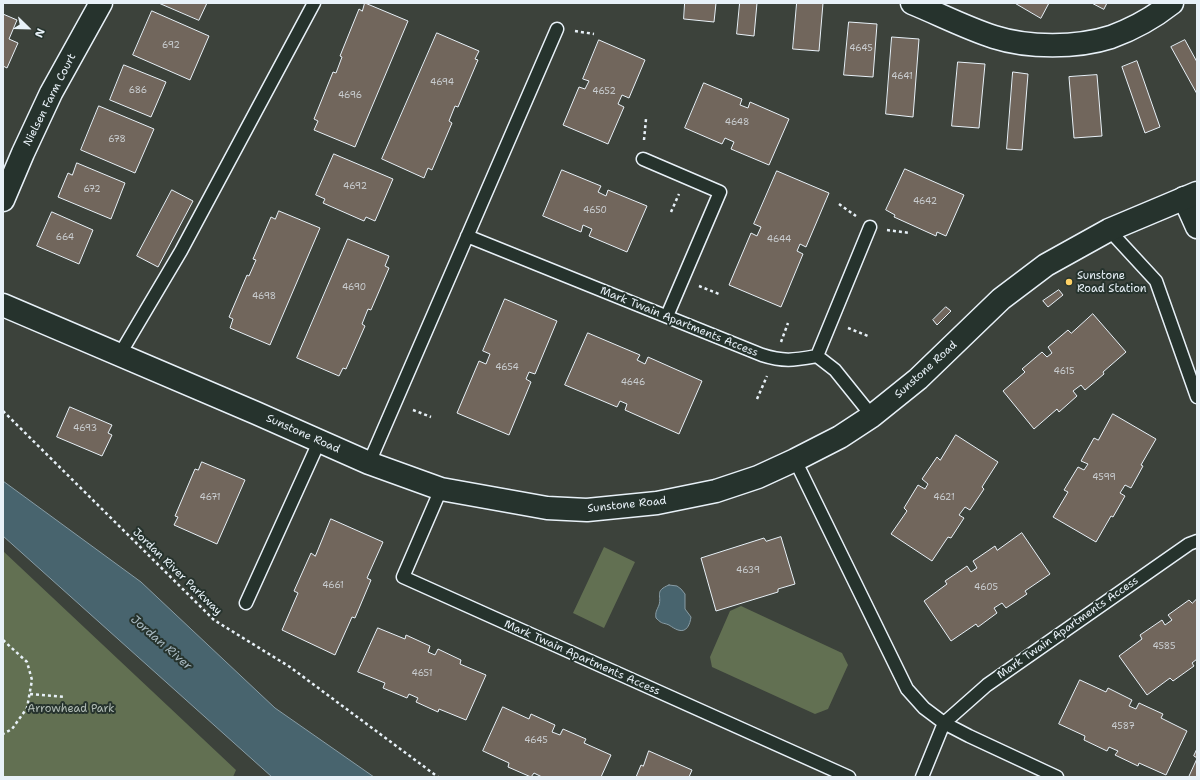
<!DOCTYPE html>
<style>
body{margin:0}
#map{position:relative;width:1200px;height:780px;overflow:hidden;background:#3c423b;font-family:"Shantell Sans",sans-serif}
canvas{display:block}
.frame{position:absolute;inset:0;border:4px solid #e8f1f8;pointer-events:none}
.north{position:absolute;left:8px;top:8px;width:40px;height:40px;-webkit-text-stroke:3px #26332d;paint-order:stroke;rotate:113deg;font-size:11px;font-weight:700;line-height:16px;text-align:center;color:#e8f1f8}
.north::after{content:'';display:block;margin:auto;width:14px;height:18px;background:#e8f1f8;clip-path:polygon(50% 0,100% 100%,50% 72%,0 100%)}
</style>
<div id="map">
<canvas width="1200" height="780"></canvas>
<div class="frame"></div>
<div class="north">N</div>
</div>
<script>
const ctx = document.querySelector('canvas').getContext('2d');
ctx.lineJoin = 'round';
function paint(path, color) {
  ctx.fillStyle = color;
  ctx.fill(path, 'evenodd');
}
function strokePath(path, color, width, dash) {
  ctx.strokeStyle = color;
  ctx.lineWidth = width;
  ctx.lineCap = dash ? 'butt' : 'round';
  ctx.setLineDash(dash || []);
  ctx.stroke(path);
}
function drawText(font, color, halo, rows, align = 'center') {
  ctx.font = font + ' "Shantell Sans",sans-serif';
  ctx.lineWidth = 4;
  ctx.setLineDash([]);
  ctx.textBaseline = 'middle';
  ctx.strokeStyle = halo;
  ctx.fillStyle = color;
  for (const [text, x, y, turn = 0] of rows) {
    ctx.save();
    ctx.translate(x, y);
    ctx.rotate((+turn || 0) * Math.PI / 180);
    ctx.textAlign = isNaN(turn) ? turn : align;
    if (halo) ctx.strokeText(text, 0, 0);
    ctx.fillText(text, 0, 0);
    ctx.restore();
  }
}
const green = new Path2D(`
 M 604,547 L 635,562 L 604,628 L 573,613 Z
 M 3,551 L 236,770 L 233,777 L 3,777 Z
 M 741,606 L 842,653 L 848,665 L 828,709 L 815,714 L 712,667 L 710,657 L 730,611 Z`);
const water = new Path2D(`
 M 3,481 L 141,582 L 275,708 L 374,777 L 272,777 L 3,536 Z
 M 669,585 L 677,586 L 681,589 L 685,594 L 685,609 L 691,617 C 690,624 687,633 678,630 C 675,629 672,627 669,625 C 662,622 663,625 656,618 C 655,612 657,610 659,605 C 662,595 654,591 669,585 Z`);
const building = new Path2D(`
 M 159,3 L 207,3 L 199,20 Z
 M 365,3 L 408,21 L 355,147 L 314,130 L 318,121 L 314,119 L 333,72 L 336,73 L 342,57 L 340,56 L 359,9 L 362,11 Z
 M 685,3 L 716,3 L 714,22 L 684,19 Z
 M 740,3 L 757,3 L 754,36 L 737,34 Z
 M 797,3 L 823,3 L 819,51 L 793,49 Z
 M 1015,3 L 1049,3 L 1041,18 Z
 M 1092,3 L 1107,3 L 1104,9 Z
 M 152,11 L 209,36 L 190,80 L 133,55 Z
 M 3,14 L 17,20 L 9,39 L 18,43 L 7,68 L 3,66 Z
 M 849,22 L 877,24 L 873,77 L 844,75 Z
 M 437,33 L 479,51 L 475,59 L 478,60 L 458,107 L 455,106 L 449,121 L 452,123 L 432,170 L 428,168 L 424,178 L 382,159 Z
 M 892,37 L 919,39 L 913,117 L 886,114 Z
 M 599,40 L 645,60 L 629,98 L 622,95 L 618,104 L 624,107 L 608,144 L 563,125 L 579,87 L 585,89 L 589,81 L 583,79 Z
 M 1185,40 L 1197,62 L 1197,94 L 1171,47 Z
 M 1137,61 L 1160,127 L 1145,133 L 1122,67 Z
 M 958,62 L 985,64 L 979,128 L 952,126 Z
 M 124,65 L 166,82 L 151,117 L 110,100 Z
 M 1013,72 L 1028,74 L 1022,150 L 1007,149 Z
 M 1097,75 L 1102,136 L 1074,138 L 1069,77 Z
 M 704,83 L 742,99 L 740,105 L 748,108 L 750,102 L 789,119 L 769,165 L 731,149 L 734,142 L 725,138 L 722,144 L 685,128 Z
 M 99,106 L 154,129 L 135,173 L 81,150 Z
 M 334,154 L 393,179 L 375,221 L 366,217 L 364,221 L 323,203 L 325,199 L 316,195 Z
 M 77,163 L 125,183 L 111,219 L 58,197 L 68,173 L 72,175 Z
 M 905,169 L 964,195 L 946,236 L 937,232 L 936,236 L 894,217 L 895,215 L 886,210 Z
 M 562,170 L 601,186 L 598,192 L 606,196 L 608,190 L 647,206 L 627,252 L 589,236 L 592,229 L 583,225 L 581,232 L 543,216 Z
 M 777,171 L 829,193 L 806,247 L 800,244 L 797,251 L 803,254 L 781,307 L 729,285 L 751,233 L 757,236 L 761,227 L 754,224 Z
 M 172,190 L 193,201 L 158,267 L 137,256 Z
 M 279,211 L 320,228 L 270,345 L 230,328 L 233,319 L 229,317 L 247,275 L 249,276 L 256,260 L 253,259 L 271,217 L 275,219 Z
 M 52,212 L 93,230 L 79,264 L 37,246 Z
 M 348,239 L 389,256 L 385,266 L 389,268 L 371,310 L 368,309 L 362,324 L 365,326 L 346,369 L 343,368 L 339,376 L 297,358 Z
 M 1059,290 L 1063,295 L 1048,307 L 1043,301 Z
 M 505,299 L 557,321 L 535,374 L 529,372 L 526,379 L 531,382 L 509,435 L 457,413 L 479,361 L 486,364 L 490,354 L 483,351 Z
 M 946,307 L 951,311 L 937,325 L 933,320 Z
 M 1093,314 L 1126,352 L 1103,372 L 1104,374 L 1085,390 L 1081,385 L 1073,391 L 1077,396 L 1059,412 L 1057,409 L 1034,429 L 1003,391 L 1025,372 L 1022,369 L 1042,352 L 1047,357 L 1052,353 L 1048,347 L 1068,330 L 1071,333 Z
 M 588,333 L 640,355 L 637,360 L 645,364 L 648,357 L 702,381 L 679,434 L 625,410 L 627,404 L 620,401 L 617,407 L 565,385 Z
 M 70,407 L 112,425 L 108,433 L 112,435 L 102,456 L 57,437 Z
 M 1113,414 L 1156,439 L 1141,465 L 1143,466 L 1131,488 L 1125,485 L 1120,493 L 1125,496 L 1113,517 L 1111,516 L 1096,542 L 1053,517 L 1068,492 L 1064,490 L 1078,467 L 1084,470 L 1088,464 L 1081,461 L 1094,438 L 1098,440 Z
 M 956,435 L 998,462 L 982,487 L 984,489 L 970,510 L 965,507 L 959,515 L 964,518 L 951,538 L 948,537 L 932,561 L 891,534 L 907,511 L 904,508 L 918,485 L 925,489 L 928,484 L 922,479 L 937,457 L 940,460 Z
 M 202,462 L 245,480 L 217,544 L 174,525 L 178,517 L 175,516 L 195,469 L 198,470 Z
 M 331,519 L 383,542 L 367,578 L 371,580 L 355,618 L 352,617 L 335,655 L 282,630 L 298,593 L 294,591 L 311,553 L 315,556 Z
 M 1022,533 L 1050,574 L 1025,591 L 1027,594 L 1006,608 L 1002,603 L 994,608 L 997,613 L 978,627 L 976,624 L 951,641 L 924,601 L 947,584 L 945,581 L 967,566 L 971,572 L 977,568 L 973,561 L 995,546 L 997,550 Z
 M 781,537 L 795,584 L 778,589 L 778,592 L 716,611 L 701,558 L 764,538 L 766,541 Z
 M 1197,599 L 1197,659 L 1192,663 L 1194,666 L 1173,681 L 1170,678 L 1147,695 L 1119,656 L 1142,639 L 1140,635 L 1162,620 L 1165,625 L 1172,620 L 1168,615 L 1189,600 L 1192,603 Z
 M 378,628 L 405,639 L 406,635 L 430,646 L 428,652 L 435,655 L 438,649 L 461,660 L 460,664 L 486,675 L 466,720 L 439,709 L 438,712 L 416,702 L 418,698 L 409,694 L 407,698 L 383,688 L 385,683 L 358,672 Z
 M 1080,680 L 1106,692 L 1108,688 L 1132,700 L 1129,706 L 1136,709 L 1139,703 L 1163,714 L 1161,718 L 1187,731 L 1166,775 L 1139,763 L 1138,766 L 1115,755 L 1118,751 L 1109,747 L 1107,751 L 1084,740 L 1085,736 L 1059,724 Z
 M 503,707 L 529,719 L 531,714 L 555,725 L 552,732 L 560,735 L 563,729 L 586,739 L 584,743 L 611,755 L 601,777 L 542,777 L 534,773 L 531,777 L 508,767 L 509,763 L 483,751 Z
 M 1197,749 L 1197,758 L 1194,756 Z
 M 649,751 L 692,770 L 689,777 L 636,777 L 641,765 L 643,766 Z
 M 1197,759 L 1197,777 L 1189,777 Z`);
const path = new Path2D(`
 M 575,31 L 594,34
 M 644,140 L 646,119
 M 839,204 L 856,216
 M 671,212 L 679,194
 M 887,230 L 910,233
 M 699,286 L 719,294
 M 848,328 L 868,336
 M 781,342 L 788,323
 M 757,399 L 767,376
 M 413,410 L 431,417
 M 3,411 L 214,620 L 290,667 L 438,777
 M 3,640 L 27,662 L 32,680 L 27,708 L 12,729 L 3,734
 M 30,694 L 65,697`);
const lane = new Path2D(`
 M 643,159 L 720,192 L 667,316
 M 1109,230 L 1156,281 L 1197,397
 M 467,236 L 762,355 C 784,362 794,360 817,356 L 835,370 L 872,416
 M 120,354 L 181,251 L 314,3
 M 817,356 L 870,227
 M 795,460 L 907,689 L 924,708 L 944,723 L 969,736 L 1057,777
 M 369,463 L 557,29
 M 441,489 L 403,577 L 849,777
 M 246,603 L 319,442
 M 922,777 L 944,723 L 987,685 L 1189,544 L 1197,541`);
const street = new Path2D(`
 M 912,3 C 939,14 966,28 994,37 C 1028,48 1077,48 1111,37 C 1133,29 1153,18 1172,3
 M 1184,198 L 1197,227
 M 3,200 L 23,153 L 51,93 L 101,3`);
const secondary = new Path2D(`
 M 3,305 L 256,413 L 369,463 L 441,489 L 547,508 L 587,510 L 657,503 L 716,491 L 758,477 L 795,460 L 840,437 L 872,416 L 918,379 L 1001,299 L 1046,265 L 1109,230 L 1197,193`);
const markers = [
 [1069,282,4,"#ffd166"]
];
const numberNames = [
 ["692",171,46],
 ["4645",861,49],
 ["4641",902,77],
 ["4694",442,83],
 ["686",138,91],
 ["4652",604,92],
 ["4696",350,96],
 ["4648",737,123],
 ["678",117,140],
 ["4692",355,187],
 ["672",92,190],
 ["4642",925,202],
 ["4650",595,211],
 ["664",65,238],
 ["4644",779,240],
 ["4690",354,288],
 ["4698",264,297],
 ["4654",507,368],
 ["4615",1064,372],
 ["4646",633,383],
 ["4693",85,429],
 ["4599",1104,478],
 ["4671",210,498],
 ["4621",944,498],
 ["4639",748,571],
 ["4661",333,586],
 ["4605",986,588],
 ["4585",1164,647],
 ["4651",422,674],
 ["4587",1123,727],
 ["4645",536,741]
];
const streetNames = [
 ["Nielsen Farm Court",50,100,-63],
 ["Mark Twain Apartments Access",679,322,22],
 ["Sunstone Road",926,370,-42],
 ["Sunstone Road",303,434,24],
 ["Sunstone Road",627,505,-6],
 ["Jordan River Parkway",177,572,44],
 ["Mark Twain Apartments Access",1068,628,-35],
 ["Mark Twain Apartments Access",582,658,24]
];
const poiNames = [
 ["Sunstone",1077,276],
 ["Road Station",1077,289]
];
const parkNames = [
 ["Arrowhead Park",71,709]
];
const waterNames = [
 ["Jordan River",161,643,41]
];
paint(green, '#627052');
paint(water, '#48646e');
strokePath(water, '#889ca5', 1);
paint(building, '#71665c');
strokePath(building, '#e8f1f8', 1);
strokePath(lane, '#e8f1f8', 15);
strokePath(street, '#e8f1f8', 25);
strokePath(secondary, '#e8f1f8', 25);
strokePath(path, '#e8f1f8', 2.5, [3, 3]);
strokePath(lane, '#26332d', 12);
strokePath(street, '#26332d', 22);
strokePath(secondary, '#26332d', 22);
for (const [x, y, r, color] of markers) {
  const dot = new Path2D();
  dot.arc(x, y, r, 0, 2 * Math.PI);
  ctx.fillStyle = color;
  ctx.fill(dot);
  strokePath(dot, '#26332d', 1.5);
}
drawText('9px', '#caced1', null, numberNames);
drawText('11px', '#e8f1f8', '#26332d', streetNames);
drawText('11px', '#e8f1f8', '#26332d', poiNames, 'left');
drawText('11px', '#b2bdb6', '#26332d', parkNames);
drawText('italic 12px', '#a8b9c1', '#26332d', waterNames);
</script>
